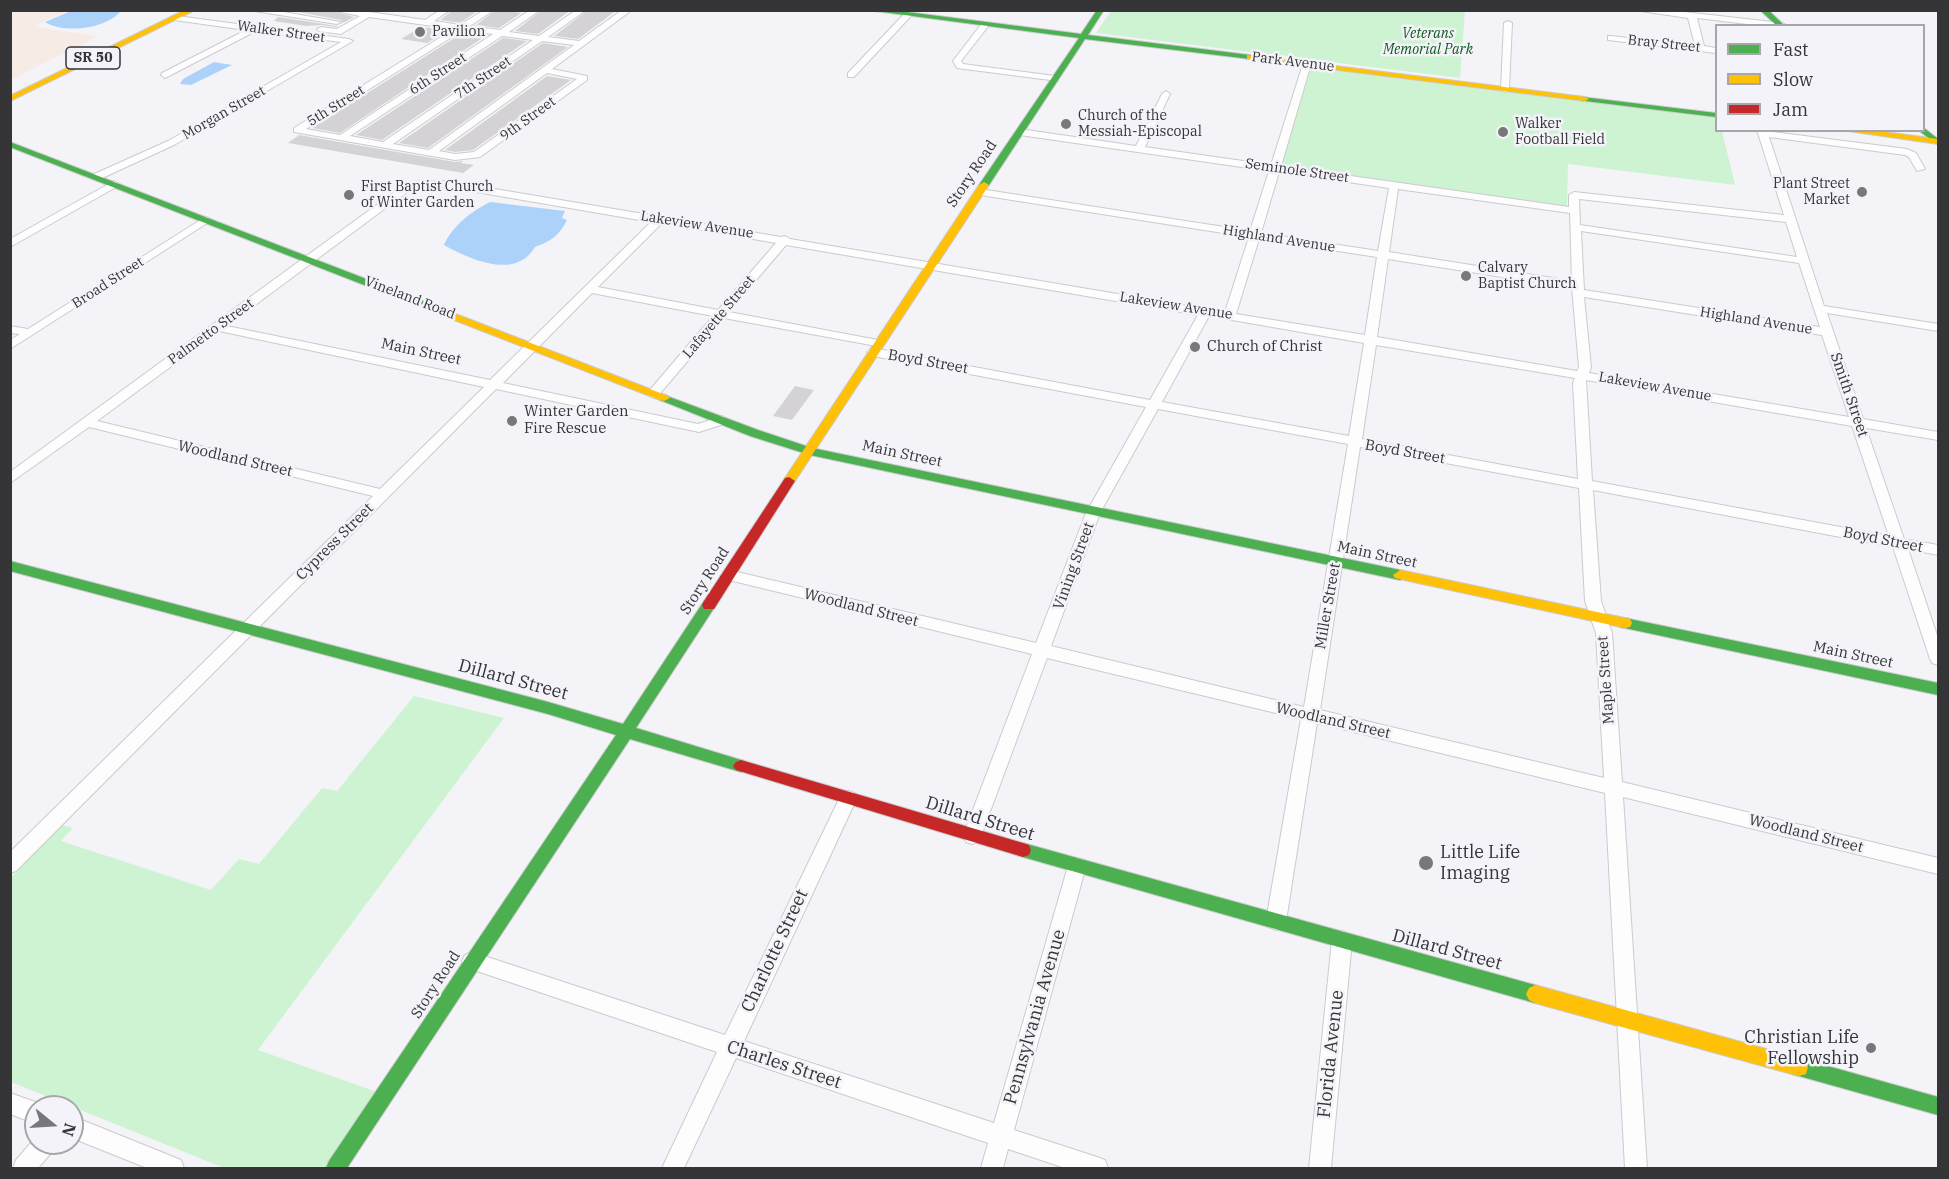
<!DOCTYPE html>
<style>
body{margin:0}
#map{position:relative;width:1949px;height:1179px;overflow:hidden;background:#f4f4f8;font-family:"IBM Plex Serif",serif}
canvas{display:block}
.frame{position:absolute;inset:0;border:12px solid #353537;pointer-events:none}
.legend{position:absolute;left:1715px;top:24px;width:210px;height:108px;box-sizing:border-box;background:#f3f3f9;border:2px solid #a7a7ab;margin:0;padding:8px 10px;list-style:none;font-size:18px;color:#353537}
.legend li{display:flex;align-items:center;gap:12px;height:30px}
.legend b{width:30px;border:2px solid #a7a7ab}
.north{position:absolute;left:24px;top:1095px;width:60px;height:60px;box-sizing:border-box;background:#f3f3f9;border:2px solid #a7a7ab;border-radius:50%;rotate:108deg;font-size:16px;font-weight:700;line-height:24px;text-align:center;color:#353537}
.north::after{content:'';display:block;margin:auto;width:21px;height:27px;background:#78787b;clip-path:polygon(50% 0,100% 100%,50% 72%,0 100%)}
</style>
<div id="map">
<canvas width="1949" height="1179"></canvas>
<div class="frame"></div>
<ul class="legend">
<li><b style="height:8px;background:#4caf50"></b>Fast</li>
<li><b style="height:8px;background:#ffc107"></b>Slow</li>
<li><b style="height:8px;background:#c62828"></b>Jam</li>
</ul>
<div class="north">N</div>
</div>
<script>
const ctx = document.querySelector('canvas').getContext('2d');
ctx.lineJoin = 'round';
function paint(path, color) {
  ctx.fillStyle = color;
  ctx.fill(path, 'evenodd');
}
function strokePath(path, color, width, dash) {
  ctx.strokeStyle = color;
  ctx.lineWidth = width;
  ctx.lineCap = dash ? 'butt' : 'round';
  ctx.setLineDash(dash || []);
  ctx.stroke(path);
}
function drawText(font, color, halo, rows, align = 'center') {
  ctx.font = font + ' "IBM Plex Serif",serif';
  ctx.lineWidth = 5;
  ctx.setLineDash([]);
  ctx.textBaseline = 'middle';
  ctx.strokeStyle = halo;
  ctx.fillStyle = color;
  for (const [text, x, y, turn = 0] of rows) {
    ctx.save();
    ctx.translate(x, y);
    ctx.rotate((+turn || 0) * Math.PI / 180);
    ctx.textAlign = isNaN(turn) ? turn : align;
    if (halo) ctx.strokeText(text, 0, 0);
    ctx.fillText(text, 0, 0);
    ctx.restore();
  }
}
const commercial = new Path2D(`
 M 11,10 L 68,11 L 43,22 L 36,27 L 98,36 L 11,80 Z`);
const green = new Path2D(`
 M 1111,11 L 1465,11 L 1460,78 L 1096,33 Z
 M 1311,67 L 1716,117 L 1716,130 L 1722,131 L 1735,185 L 1568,164 L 1567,207 L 1281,166 Z
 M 414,696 L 504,718 L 258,1050 L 377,1092 L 327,1168 L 224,1168 L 11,1082 L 10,878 L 63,825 L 73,828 L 61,841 L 211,890 L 239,859 L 259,864 L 322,788 L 337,791 Z`);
const water = new Path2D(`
 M 110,10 L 120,12 C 105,29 64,34 45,22 L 71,11 Z
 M 214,62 L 232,65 L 191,85 L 180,84 L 183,79 Z
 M 490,202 L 565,211 L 562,218 L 567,220 C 560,235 550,242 535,247 C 516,280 471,260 444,245 C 452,226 472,211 490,202 Z`);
const building = new Path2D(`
 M 288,10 L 328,10 L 354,17 L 343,23 L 341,20 Z
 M 453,10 L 479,10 L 460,23 L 440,20 Z
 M 496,10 L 501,10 L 521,13 L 499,28 L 476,25 Z
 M 542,10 L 571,10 L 538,34 L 515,31 Z
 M 588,10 L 617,10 L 578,39 L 554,36 Z
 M 278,17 L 337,26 L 338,26 L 337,27 L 321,25 L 306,26 L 274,21 Z
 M 421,27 L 448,30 L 427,43 L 401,39 Z
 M 464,32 L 487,35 L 340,133 L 312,128 Z
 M 503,38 L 527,41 L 382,140 L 356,135 Z
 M 543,43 L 568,47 L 428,148 L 399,143 Z
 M 547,76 L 571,80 L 473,150 L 455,152 L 445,150 Z
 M 299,135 L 455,162 L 463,161 L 461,163 L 474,165 L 463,173 L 288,143 Z
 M 795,386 L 814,390 L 792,420 L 773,416 Z`);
const street = new Path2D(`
 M 248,10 L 272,10 L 341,22 L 337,24 Z
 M 330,10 L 355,10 L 425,20 L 440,10 L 450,10 L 434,21 L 460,25 L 484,10 L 494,10 L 470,26 L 500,30 L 530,10 L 540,10 L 509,32 L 539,36 L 576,10 L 586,10 L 548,37 L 579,41 L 622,10 L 632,10 L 552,69 L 587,76 L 587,80 L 480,157 L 455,160 L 294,132 L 294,128 L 454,29 L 369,17 L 341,34 L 318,31 L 317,29 L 321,27 L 337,29 L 360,16 ZM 463,30 L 493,34 L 340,135 L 306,129 ZM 502,36 L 533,40 L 383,142 L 350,136 ZM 542,41 L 574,45 L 429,150 L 393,144 ZM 547,73 L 577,79 L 474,152 L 455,154 L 439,151 Z
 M 1634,10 L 1666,10 L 1782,23 L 1786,25 L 1764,26 L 1697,18 L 1704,46 L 1716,48 L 1716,53 L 1608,40 L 1608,36 L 1611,36 L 1695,45 L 1688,18 Z
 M 905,13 L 912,15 L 854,77 L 848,77 L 848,73 Z
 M 177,16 L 349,39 L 353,41 L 174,145 L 100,179 L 92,179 L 92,175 L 168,141 L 341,42 L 256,31 L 165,78 L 161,75 L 162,73 L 246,30 L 174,20 L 173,18 Z
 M 1508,21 L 1512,23 L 1509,89 L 1505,92 L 1501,89 L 1504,23 Z
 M 983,22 L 990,24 L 961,61 L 963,64 L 1055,76 L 1058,77 L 1058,81 L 957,68 L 953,61 Z
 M 1307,61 L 1311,64 L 1281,166 L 1569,207 L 1569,195 L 1574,192 L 1784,215 L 1757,130 L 1907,149 L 1916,153 L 1925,169 L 1917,171 L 1909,157 L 1905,155 L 1769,137 L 1824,306 L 1938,324 L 1938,331 L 1827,313 L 1863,419 L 1938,432 L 1938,440 L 1866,428 L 1904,539 L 1938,545 L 1938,555 L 1908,549 L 1938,638 L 1938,665 L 1932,663 L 1930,659 L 1893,547 L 1593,490 L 1601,601 L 1612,633 L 1622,782 L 1938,858 L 1938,874 L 1623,797 L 1647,1168 L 1625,1168 L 1605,793 L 1317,723 L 1286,921 L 1283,927 L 1276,930 L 1269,927 L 1266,921 L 1301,719 L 1047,658 L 981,836 L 978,842 L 972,844 L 966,842 L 963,836 L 1032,654 L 729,580 L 722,575 L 729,570 L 1036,643 L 1086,513 L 1146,407 L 873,356 L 867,352 L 873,348 L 1150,400 L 1198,315 L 786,245 L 729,312 L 878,340 L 884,344 L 882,347 L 724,318 L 657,397 L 653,398 L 647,394 L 649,391 L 713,316 L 592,293 L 503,383 L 698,424 L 722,416 L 728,420 L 727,423 L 699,432 L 496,389 L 16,871 L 10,873 L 10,852 L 373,496 L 89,427 L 10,483 L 10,472 L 408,182 L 447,181 L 781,237 L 785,236 L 790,239 L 1225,312 L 1249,237 L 980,195 L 975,192 L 980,189 L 1250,231 L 1269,171 L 1020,135 L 1015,132 L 1020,129 L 1136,146 L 1162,94 L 1166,91 L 1170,94 L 1145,147 L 1271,165 L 1303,64 ZM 1279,172 L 1389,188 L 1378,251 L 1261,233 ZM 414,187 L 447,187 L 651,222 L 490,380 L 227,326 ZM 1398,189 L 1570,213 L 1572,281 L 1389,252 ZM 1579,199 L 1786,222 L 1797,257 L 1580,225 ZM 662,223 L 776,243 L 718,310 L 598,287 ZM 1581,231 L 1799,263 L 1820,327 L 1584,290 ZM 1259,239 L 1377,257 L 1365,335 L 1236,314 ZM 1388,259 L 1572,288 L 1579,367 L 1577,371 L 1377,337 ZM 1584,297 L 1822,335 L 1849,417 L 1589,373 L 1591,367 ZM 1209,316 L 1364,343 L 1349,436 L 1162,402 ZM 219,331 L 484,387 L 380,489 L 97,421 ZM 1376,345 L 1575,378 L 1573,383 L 1578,479 L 1362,439 ZM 1586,380 L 1852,426 L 1889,536 L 1592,481 ZM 1158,409 L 1348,444 L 1304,707 L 1051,646 L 1100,513 ZM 1360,447 L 1579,488 L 1585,601 L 1596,633 L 1604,778 L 1320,710 Z
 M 114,181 L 119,184 L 118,186 L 10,247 L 10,239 Z
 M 205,217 L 209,218 L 209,222 L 10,349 L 10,340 L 20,334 L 10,333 L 10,326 L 28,329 Z
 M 848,791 L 854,793 L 857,798 L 744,1041 L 994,1123 L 1068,866 L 1070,860 L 1077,858 L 1084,860 L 1086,866 L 1014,1130 L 1097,1157 L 1105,1160 L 1108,1168 L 1065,1168 L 1008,1149 L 1003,1168 L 981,1168 L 988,1143 L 736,1058 L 684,1168 L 662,1168 L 717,1052 L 465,967 L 462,961 L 465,955 L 472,952 L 725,1035 L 842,793 Z
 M 1342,931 L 1349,934 L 1352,940 L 1331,1168 L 1309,1168 L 1332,940 L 1335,934 Z
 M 10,1093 L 44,1105 L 36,1107 L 36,1124 L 10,1114 Z
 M 72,1116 L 181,1160 L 184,1168 L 147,1168 L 72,1138 Z
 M 36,1137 L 36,1143 L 56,1143 L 53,1151 L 38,1168 L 13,1168 L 16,1160 Z`);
const fast = new Path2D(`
 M 867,10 L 891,10 L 1081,34 L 1097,10 L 1104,10 L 1088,35 L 1250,55 L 1254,57 L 1250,59 L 1085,39 L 989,185 L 984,188 L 979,185 L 1079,38 Z
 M 1760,10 L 1768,10 L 1785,26 L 1777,26 Z
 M 1582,97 L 1716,113 L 1716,117 L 1585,101 L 1582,101 Z
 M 1924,128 L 1938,139 L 1938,145 L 1918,130 L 1924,130 Z
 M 10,142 L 439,307 L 440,309 L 439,311 L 431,311 L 10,147 Z
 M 664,395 L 758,430 L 812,448 L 1400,570 L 1407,575 L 1400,580 L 810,455 L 750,436 L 660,400 L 660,396 Z
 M 10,561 L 548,702 L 623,724 L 704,601 L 709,600 L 716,605 L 636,728 L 741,760 L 746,762 L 749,766 L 746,770 L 741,772 L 630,739 L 347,1168 L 326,1168 L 329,1161 L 616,735 L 548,714 L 10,571 Z
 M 1625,618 L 1938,683 L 1938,695 L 1620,627 L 1618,623 L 1620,619 Z
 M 1023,843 L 1535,985 L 1541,988 L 1544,994 L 1541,1000 L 1535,1003 L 1023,857 L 1017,855 L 1015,850 L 1017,845 Z
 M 1799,1058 L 1938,1097 L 1938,1115 L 1792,1074 L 1790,1067 L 1792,1060 Z`);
const slow = new Path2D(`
 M 185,10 L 195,10 L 10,101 L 10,96 Z
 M 1247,55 L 1585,97 L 1589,99 L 1585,101 L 1250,59 L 1247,59 Z
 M 1841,130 L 1869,130 L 1938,139 L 1938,144 Z
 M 984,182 L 989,185 L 793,484 L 785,484 L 783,481 L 785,478 L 979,185 Z
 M 435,306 L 668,396 L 670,398 L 664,401 L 660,400 L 431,311 L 431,307 Z
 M 1400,570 L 1625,618 L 1630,619 L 1632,623 L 1630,627 L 1625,628 L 1395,578 L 1393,575 Z
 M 1535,985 L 1799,1058 L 1806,1060 L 1808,1067 L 1806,1074 L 1799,1076 L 1535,1003 L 1529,1000 L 1526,994 L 1529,988 Z`);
const jam = new Path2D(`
 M 789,477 L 795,481 L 714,609 L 704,609 L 702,605 L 704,601 L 785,478 Z
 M 741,760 L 1023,843 L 1029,845 L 1031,850 L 1029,855 L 1023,857 L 736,770 L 733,766 L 736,762 Z`);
const markers = [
 [420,32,6,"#78787b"],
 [1066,124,6,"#78787b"],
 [1503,132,6,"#78787b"],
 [1862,192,6,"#78787b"],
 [349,195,6,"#78787b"],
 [1466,276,6,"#78787b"],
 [1195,347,6,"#78787b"],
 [512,421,6,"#78787b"],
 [1426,863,8,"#78787b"],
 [1871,1048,6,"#78787b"]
];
const farStreetnames = [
 ["Walker Street",281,32,8],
 ["Bray Street",1664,44,6],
 ["Park Avenue",1293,62,7],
 ["6th Street",438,74,-33],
 ["7th Street",483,78,-34],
 ["5th Street",336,106,-32],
 ["Morgan Street",224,113,-30],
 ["9th Street",528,119,-36],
 ["Seminole Street",1297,171,8],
 ["Lakeview Avenue",697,225,9],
 ["Highland Avenue",1279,239,9],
 ["Broad Street",108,283,-33],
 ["Vineland Road",410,298,21],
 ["Lakeview Avenue",1176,306,9],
 ["Lafayette Street",719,317,-50],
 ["Highland Avenue",1756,321,9],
 ["Palmetto Street",211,332,-36],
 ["Lakeview Avenue",1655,387,10]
];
const farPoinames = [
 ["Pavilion",432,32],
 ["Church of the",1078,116],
 ["Messiah-Episcopal",1078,132],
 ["Walker",1515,124],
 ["Football Field",1515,140],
 ["Plant Street",1850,184,"right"],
 ["Market",1850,200,"right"],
 ["First Baptist Church",361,187],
 ["of Winter Garden",361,203],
 ["Calvary",1478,268],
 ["Baptist Church",1478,284]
];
const farParknames = [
 ["Veterans",1428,34],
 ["Memorial Park",1428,50]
];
const shields = [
 [93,58,54]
];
const shieldNames = [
 ["SR 50",93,58]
];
const streetNames = [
 ["Story Road",972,174,-56],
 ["Main Street",421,352,12],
 ["Boyd Street",928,362,10],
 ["Smith Street",1849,395,71],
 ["Boyd Street",1405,452,10],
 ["Main Street",902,454,12],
 ["Woodland Street",235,459,13],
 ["Boyd Street",1883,540,11],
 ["Cypress Street",335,542,-45],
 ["Main Street",1377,555,12],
 ["Vining Street",1074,566,-70],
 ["Story Road",705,581,-57],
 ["Miller Street",1328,606,-80],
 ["Woodland Street",861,608,14],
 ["Main Street",1853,655,12],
 ["Maple Street",1606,680,-94],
 ["Woodland Street",1333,721,13],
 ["Woodland Street",1806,834,14],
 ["Story Road",436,985,-57]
];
const poiNames = [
 ["Church of Christ",1207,347],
 ["Winter Garden",524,412],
 ["Fire Rescue",524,429]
];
const nearStreetnames = [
 ["Dillard Street",513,680,15],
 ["Dillard Street",980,819,17],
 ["Dillard Street",1447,950,15],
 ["Charlotte Street",775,951,-65],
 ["Pennsylvania Avenue",1035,1017,-74],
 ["Florida Avenue",1331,1054,-84],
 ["Charles Street",784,1065,18]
];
const nearPoinames = [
 ["Little Life",1440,853],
 ["Imaging",1440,874],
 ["Christian Life",1859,1038,"right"],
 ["Fellowship",1859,1059,"right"]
];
paint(commercial, '#f7ece5');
paint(green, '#cef3d2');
paint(water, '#add2fa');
paint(building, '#d4d2d4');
strokePath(street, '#cbcbce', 2);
strokePath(fast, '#cbcbce', 2);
strokePath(slow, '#cbcbce', 2);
strokePath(jam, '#cbcbce', 2);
paint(street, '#fdfdfe');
paint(fast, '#4caf50');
paint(slow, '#ffc107');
paint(jam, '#c62828');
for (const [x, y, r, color] of markers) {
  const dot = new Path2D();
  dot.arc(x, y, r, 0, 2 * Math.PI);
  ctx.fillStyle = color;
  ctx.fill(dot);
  strokePath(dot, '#f3f3f9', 2);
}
drawText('14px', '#353537', '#f3f3f9', farStreetnames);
drawText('14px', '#353537', '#f3f3f9', farPoinames, 'left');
drawText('italic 14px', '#0e5c1d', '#f3f3f9', farParknames);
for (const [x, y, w] of shields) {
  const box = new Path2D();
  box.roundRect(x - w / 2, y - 11, w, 22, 4.5);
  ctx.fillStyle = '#f3f3f9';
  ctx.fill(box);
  strokePath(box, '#353537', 1.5);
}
drawText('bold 14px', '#353537', null, shieldNames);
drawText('15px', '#353537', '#f3f3f9', streetNames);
drawText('15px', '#353537', '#f3f3f9', poiNames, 'left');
drawText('18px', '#353537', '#f3f3f9', nearStreetnames);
drawText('18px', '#353537', '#f3f3f9', nearPoinames, 'left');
</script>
